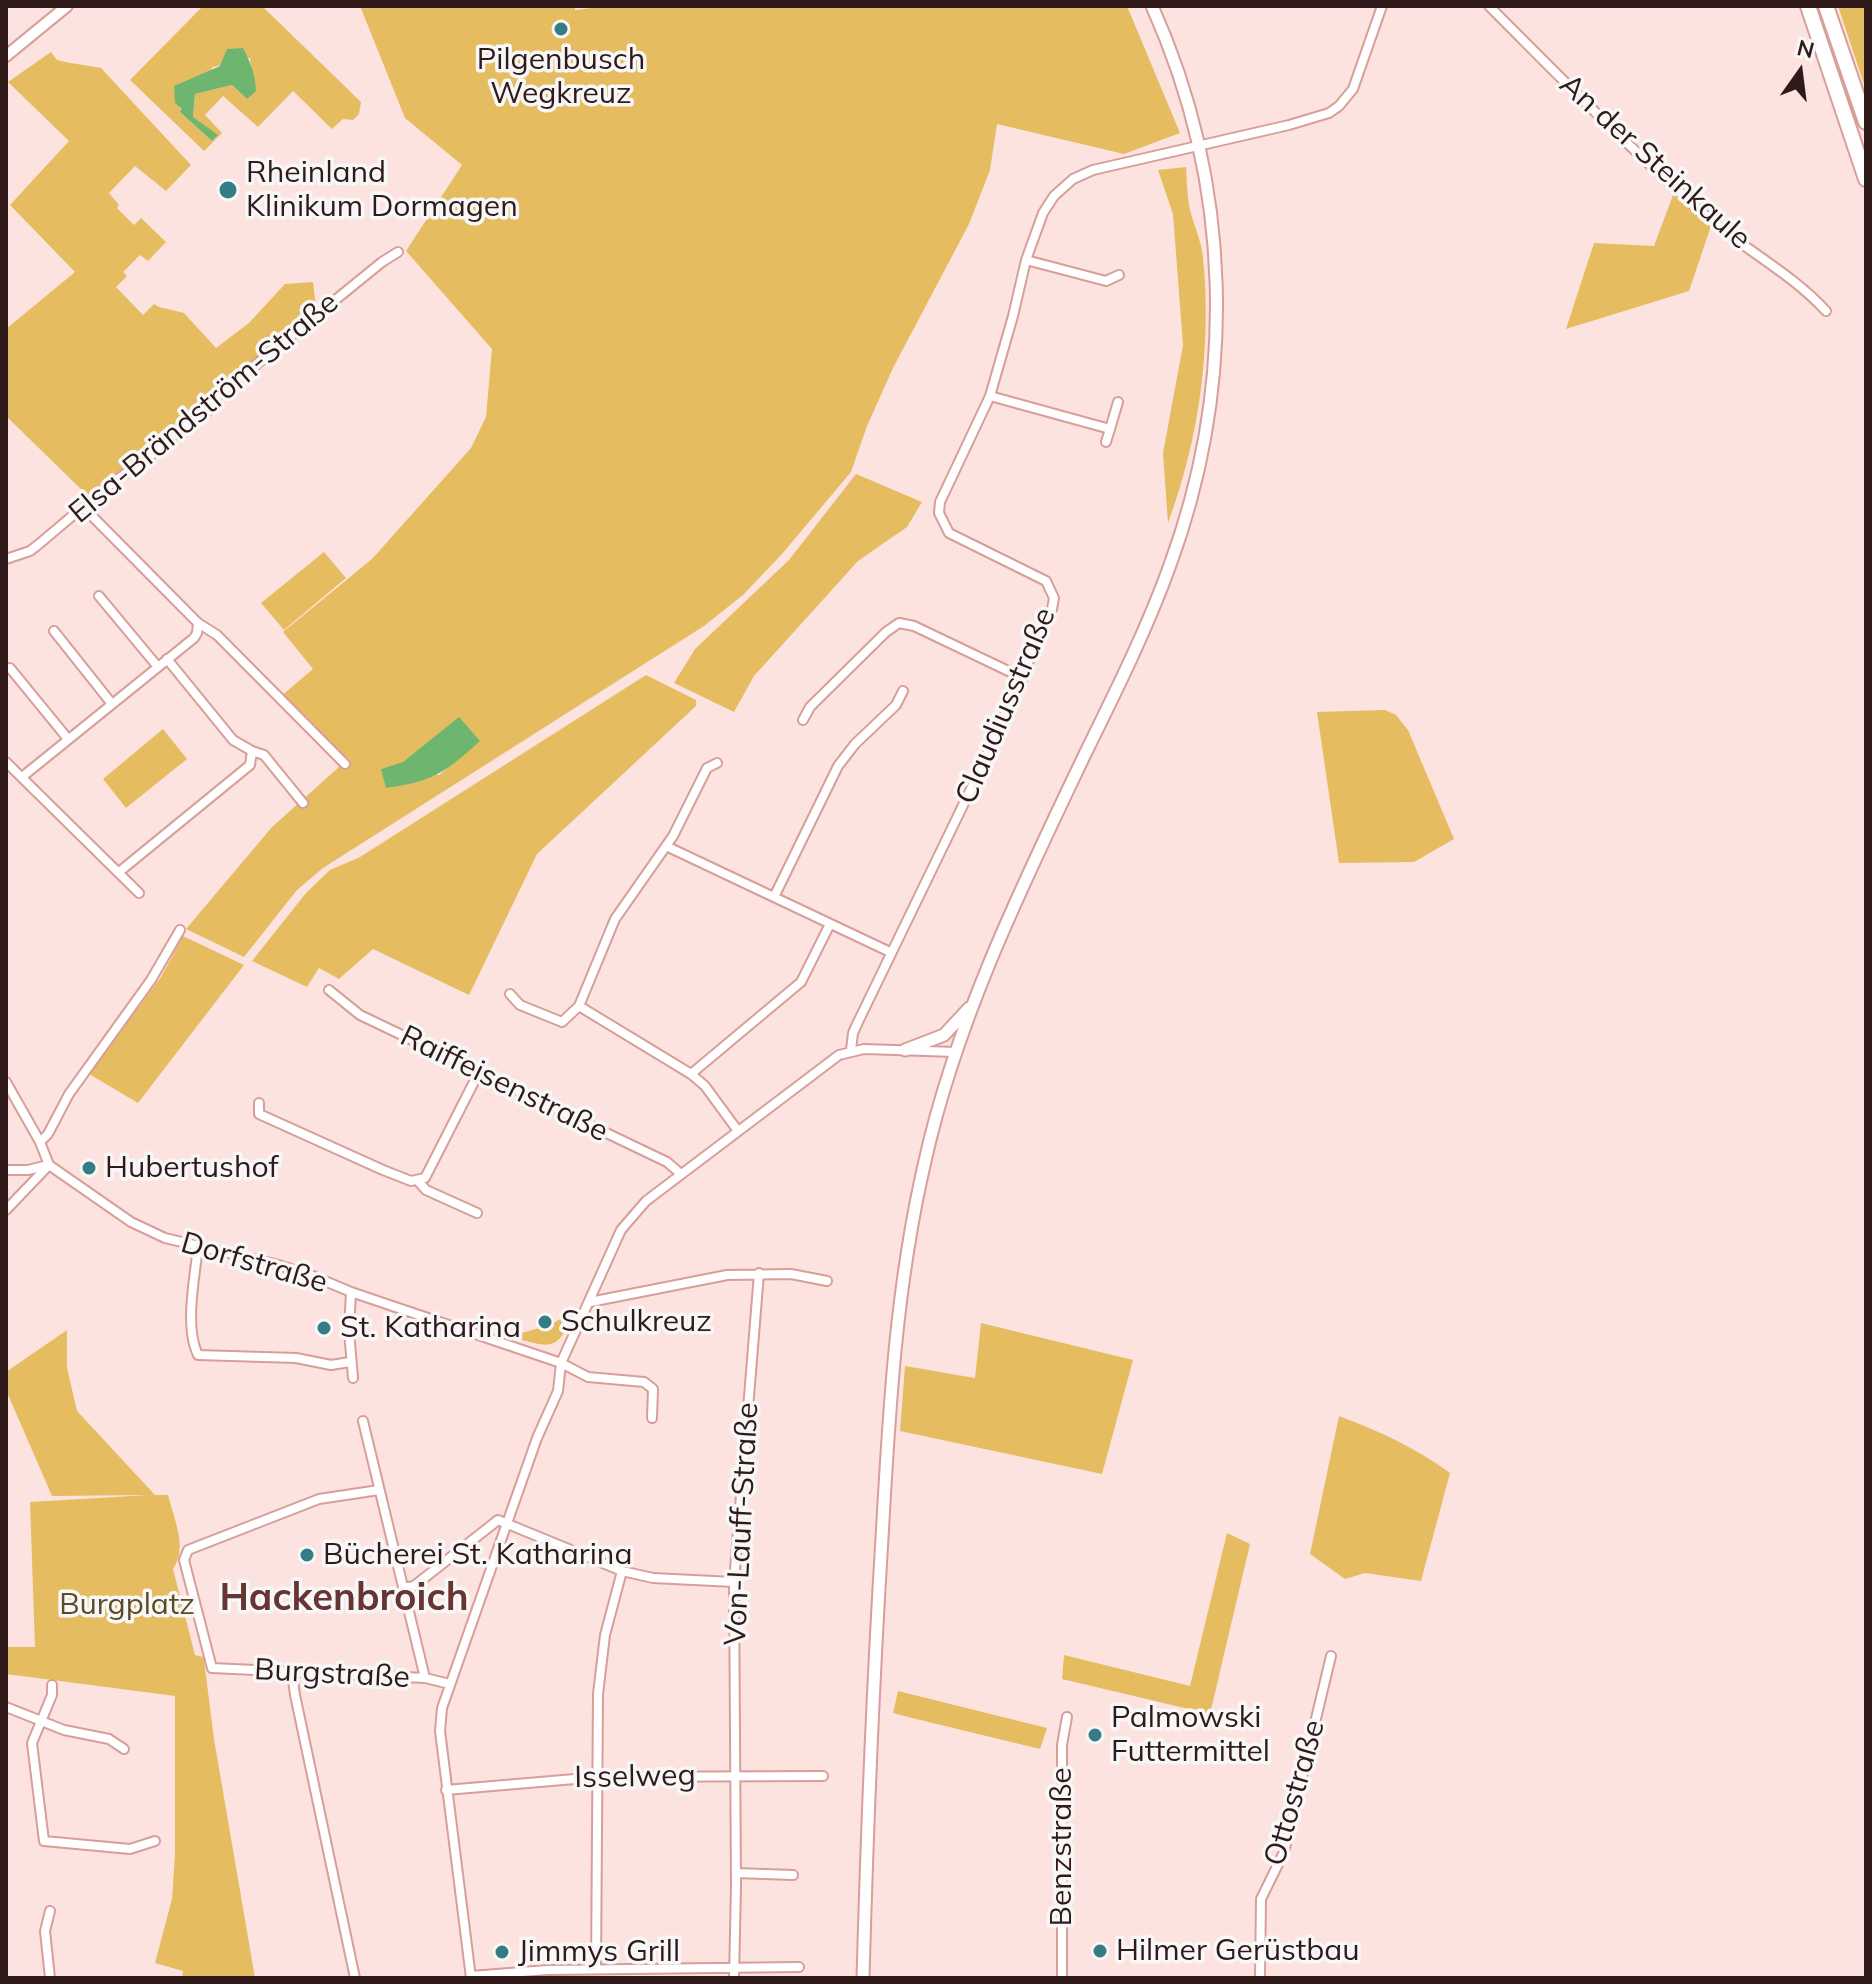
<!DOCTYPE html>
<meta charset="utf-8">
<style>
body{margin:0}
#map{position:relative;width:1872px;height:1984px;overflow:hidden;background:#fce3e0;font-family:Mulish,sans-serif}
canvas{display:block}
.frame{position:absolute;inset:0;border:8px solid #301a19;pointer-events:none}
.north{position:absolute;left:1760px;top:32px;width:80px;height:80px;-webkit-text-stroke:6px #f7f7f7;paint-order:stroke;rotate:14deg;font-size:22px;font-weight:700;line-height:32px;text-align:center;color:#301a19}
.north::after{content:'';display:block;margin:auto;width:28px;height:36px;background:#301a19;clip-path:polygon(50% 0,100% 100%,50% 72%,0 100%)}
</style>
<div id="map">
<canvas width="1872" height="1984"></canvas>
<div class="frame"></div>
<div class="north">N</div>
</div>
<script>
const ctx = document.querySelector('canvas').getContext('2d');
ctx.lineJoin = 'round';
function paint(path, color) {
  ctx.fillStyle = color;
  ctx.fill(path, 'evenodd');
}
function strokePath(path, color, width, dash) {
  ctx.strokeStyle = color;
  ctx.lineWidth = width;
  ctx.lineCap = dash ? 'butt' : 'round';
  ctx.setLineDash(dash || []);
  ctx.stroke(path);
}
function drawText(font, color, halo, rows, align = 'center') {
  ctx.font = font + ' Mulish,sans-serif';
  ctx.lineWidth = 7;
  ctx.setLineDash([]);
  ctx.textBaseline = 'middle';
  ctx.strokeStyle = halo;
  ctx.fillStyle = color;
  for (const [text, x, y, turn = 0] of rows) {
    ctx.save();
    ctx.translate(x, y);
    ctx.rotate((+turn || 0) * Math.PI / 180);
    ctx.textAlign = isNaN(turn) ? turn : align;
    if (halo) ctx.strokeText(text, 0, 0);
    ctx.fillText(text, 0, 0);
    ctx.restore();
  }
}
const green = new Path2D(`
 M 203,6 L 262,6 L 361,102 L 359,114 L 353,120 L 343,119 L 332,129 L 293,91 L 258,127 L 223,96 L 205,115 L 222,133 L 204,151 L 130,80 ZM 250,58 L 251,70 L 247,99 L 232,85 L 195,94 L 193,117 L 217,136 L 212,141 L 180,112 L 180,107 L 213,67 Z
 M 360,6 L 575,6 L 575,10 L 609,6 L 1127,6 L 1180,133 L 1124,154 L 997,124 L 990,170 L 969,224 L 893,368 L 867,426 L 851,472 L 782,554 L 743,595 L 704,626 L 323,868 L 297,890 L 244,957 L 186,929 L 272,827 L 349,758 L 342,757 L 280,697 L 313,669 L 283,632 L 372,559 L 471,448 L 486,417 L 492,349 L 406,251 L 462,165 L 405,118 ZM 480,740 L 439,775 L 381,769 Z
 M 1838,6 L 1866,6 L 1866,90 Z
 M 51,52 L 57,60 L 65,62 L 101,68 L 191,165 L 166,191 L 135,166 L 109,193 L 119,205 L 117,208 L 134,225 L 141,218 L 166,242 L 148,261 L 140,255 L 123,272 L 127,276 L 116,287 L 143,315 L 154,304 L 159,307 L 184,313 L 216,348 L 249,323 L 285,284 L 313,282 L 316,308 L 89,497 L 6,416 L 6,329 L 75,272 L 10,205 L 69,141 L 8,82 Z
 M 1186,167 C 1187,181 1187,196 1190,210 C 1194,226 1201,240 1203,257 C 1212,348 1199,439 1168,523 L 1163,453 L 1183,345 L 1173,214 L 1158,170 Z
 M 1673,195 L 1711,226 L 1689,291 L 1566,329 L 1594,243 L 1654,246 Z
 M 856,474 L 922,502 L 907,527 L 858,561 L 754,676 L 734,712 L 674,683 L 695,649 L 789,560 Z
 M 324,552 L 346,578 L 284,630 L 261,603 Z
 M 646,675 L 696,700 L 696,706 L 537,854 L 469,995 L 373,949 L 339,979 L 319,968 L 307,987 L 252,961 L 306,893 L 330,870 L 360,857 Z
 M 1385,710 L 1396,715 L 1408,730 L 1454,839 L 1414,862 L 1339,863 L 1317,712 Z
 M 163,729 L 187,759 L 126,808 L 103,779 Z
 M 183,936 L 244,965 L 138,1103 L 89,1074 L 161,977 Z
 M 575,1311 C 556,1355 551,1347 507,1336 C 533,1331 553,1325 575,1311 Z
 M 981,1323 L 1133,1360 L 1102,1474 L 900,1431 L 905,1366 L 975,1378 Z
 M 67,1330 L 67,1368 L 77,1411 L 155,1495 L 168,1495 C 174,1519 188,1548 173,1569 L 195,1655 L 203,1657 L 204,1660 L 214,1739 L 255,1978 L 182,1978 L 183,1971 L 155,1963 L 172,1899 L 175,1854 L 175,1696 L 6,1674 L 6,1647 L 35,1647 L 30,1502 L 148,1495 L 52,1496 L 6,1390 L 6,1372 Z
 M 1339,1416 C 1379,1431 1416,1448 1450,1473 L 1421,1581 L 1365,1573 L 1345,1579 L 1310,1554 Z
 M 1227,1533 L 1250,1544 L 1210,1714 L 1062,1679 L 1064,1655 L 1190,1686 Z
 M 898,1691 L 1047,1728 L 1040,1749 L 912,1718 L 893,1713 Z`);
const water = new Path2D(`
 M 243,48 C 251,64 255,73 256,91 L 247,99 L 232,85 L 195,94 L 193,117 L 218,135 L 212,141 L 180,112 L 181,108 L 175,103 L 174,86 L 220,66 L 227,49 Z
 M 459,717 L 480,741 C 446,772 432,782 386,788 L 381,769 L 403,762 Z`);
const minor = new Path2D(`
 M 1489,6 C 1560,77 1630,149 1706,216 C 1745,250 1791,273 1826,311
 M 1026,260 L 1106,281 L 1119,275
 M 990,396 L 1110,429 L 1118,402
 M 1106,442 L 1110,429
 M 84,508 L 198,623 L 217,635 L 345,764
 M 6,559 L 30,551 L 39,544 L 103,490 L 159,449 L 193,417 L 207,412 L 210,402 L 382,262 L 398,252
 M 99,596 L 158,667
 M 54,631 L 112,704
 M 167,659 L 233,740 L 252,751 L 264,755 L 303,803
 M 10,668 L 68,739
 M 803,720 L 810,707 L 886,632 L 899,623 L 914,626 L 1023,678
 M 6,762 L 139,893
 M 22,777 L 194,638 L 197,633 L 198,623
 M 666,846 L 890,952
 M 119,872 L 250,765 L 252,751
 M 774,897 L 838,766 L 855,744 L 896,705 L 903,691
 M 329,990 L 360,1015 L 667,1162 L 681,1174
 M 510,994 L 520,1005 L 562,1022 L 579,1006 L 615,919 L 673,836 L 707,768 L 717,763
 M 579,1006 L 691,1074 L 705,1086 L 738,1131
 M 851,1050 L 853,1033 L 858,1022 L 983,764 L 1052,609 L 1054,598 L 1046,581 L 949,533 L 939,513 L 940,502 L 990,396 L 1013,316 L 1026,260 L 1043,213 L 1054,196 L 1073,179 L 1093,170 L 1289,125 L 1329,113 L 1339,106 L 1353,89 L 1382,6
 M 691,1074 L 801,982 L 830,924
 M 6,1082 L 40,1142 L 49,1165 L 131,1222 L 165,1238 L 275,1264 L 313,1276 L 351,1292 L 561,1363 L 588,1377 L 644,1382 L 653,1389 L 652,1418
 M 259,1103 L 259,1114 L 383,1170 L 411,1181 L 425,1178 L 479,1072
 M 40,1142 L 48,1134 L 69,1094 L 151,980 L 180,930
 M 6,1170 L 28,1170 L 48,1165
 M 418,1181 L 426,1190 L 477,1213
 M 6,1210 L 49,1165
 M 198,1246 C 195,1277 184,1327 198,1355 L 296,1358 L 331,1365 L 350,1362
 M 351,1292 L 349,1331 L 353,1378
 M 590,1302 L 727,1275 L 791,1274 L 827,1281
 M 363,1421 L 425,1678
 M 379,1490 L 319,1499 L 188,1550 L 184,1560 L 212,1668 L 425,1678 L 450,1684
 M 403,1588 L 414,1586 L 498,1520 L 622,1571 L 653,1578 L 734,1582
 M 292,1672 L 295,1695 L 355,1978
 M 52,1685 L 52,1695 L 32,1743 L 44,1841 L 130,1849 L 155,1841
 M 6,1707 L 64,1730 L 109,1739 L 124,1749
 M 446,1790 L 598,1777 L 823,1776
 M 736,1873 L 793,1875
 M 50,1911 L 45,1931 L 50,1978
 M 596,1969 L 598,1694 L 605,1635 L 622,1571
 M 471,1976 L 547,1970 L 799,1967
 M 471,1978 L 440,1731 L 442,1708 L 537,1438 L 558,1391 L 561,1363 L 621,1230 L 646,1201 L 839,1055 L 864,1049 L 956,1052
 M 734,1978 L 736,1886 L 734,1582 L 759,1273
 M 1062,1978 L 1062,1745 L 1067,1717
 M 1260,1978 L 1261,1899 L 1284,1852 L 1331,1656`);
const tertiary = new Path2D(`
 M 6,56 L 67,6`);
const secondary = new Path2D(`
 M 905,1050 L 944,1035 L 969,1008
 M 863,1978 C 867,1831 873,1684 882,1538 C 889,1411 896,1285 925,1161 C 957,1018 1023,884 1086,752 C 1116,691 1147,629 1170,565 C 1237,382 1232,184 1152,6`);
const motorway = new Path2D(`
 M 1808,6 L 1866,179
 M 1826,6 L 1866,122`);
const markers = [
 [561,29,8,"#357d85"],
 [228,190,10,"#357d85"],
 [89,1168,8,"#357d85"],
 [545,1322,8,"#357d85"],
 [324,1328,8,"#357d85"],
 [307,1555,8,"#357d85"],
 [1095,1735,8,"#357d85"],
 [1100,1951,8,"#357d85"],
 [502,1952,8,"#357d85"]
];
const poiNames = [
 ["Pilgenbusch",561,60,"center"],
 ["Wegkreuz",561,94,"center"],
 ["Rheinland",246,173],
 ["Klinikum Dormagen",246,207],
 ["Hubertushof",105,1168],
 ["Schulkreuz",561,1322],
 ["St. Katharina",340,1328],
 ["Bücherei St. Katharina",323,1555],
 ["Palmowski",1111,1718],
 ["Futtermittel",1111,1752],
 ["Hilmer Gerüstbau",1116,1951],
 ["Jimmys Grill",518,1952]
];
const streetNames = [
 ["An der Steinkaule",1655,162,42],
 ["Elsa-Brändström-Straße",204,408,-40],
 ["Claudiusstraße",1006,706,-67],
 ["Raiffeisenstraße",504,1084,26],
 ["Dorfstraße",254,1263,16],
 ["Von-Lauff-Straße",742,1524,-87],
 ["Burgstraße",332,1674,3],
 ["Isselweg",635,1777,-1],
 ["Ottostraße",1295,1793,-74],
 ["Benzstraße",1062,1847,-90]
];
const parkNames = [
 ["Burgplatz",127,1605]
];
const districtNames = [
 ["Hackenbroich",344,1599]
];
paint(green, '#e6bc61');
paint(water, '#6eb670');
strokePath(minor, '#d89e99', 12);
strokePath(tertiary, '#d89e99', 14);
strokePath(secondary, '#d89e99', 15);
strokePath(motorway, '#d89e99', 18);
strokePath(minor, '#fff', 8);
strokePath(tertiary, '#fff', 10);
strokePath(secondary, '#fff', 11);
strokePath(motorway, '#fff', 14);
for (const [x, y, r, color] of markers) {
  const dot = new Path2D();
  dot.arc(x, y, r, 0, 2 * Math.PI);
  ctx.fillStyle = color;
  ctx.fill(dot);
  strokePath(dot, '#f7f7f7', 3);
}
drawText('30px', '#301a19', '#f7f7f7', poiNames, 'left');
drawText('30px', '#301a19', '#f7f7f7', streetNames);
drawText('30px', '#5d4b23', '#f7f7f7', parkNames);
drawText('bold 38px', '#663532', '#f7f7f7', districtNames);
</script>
